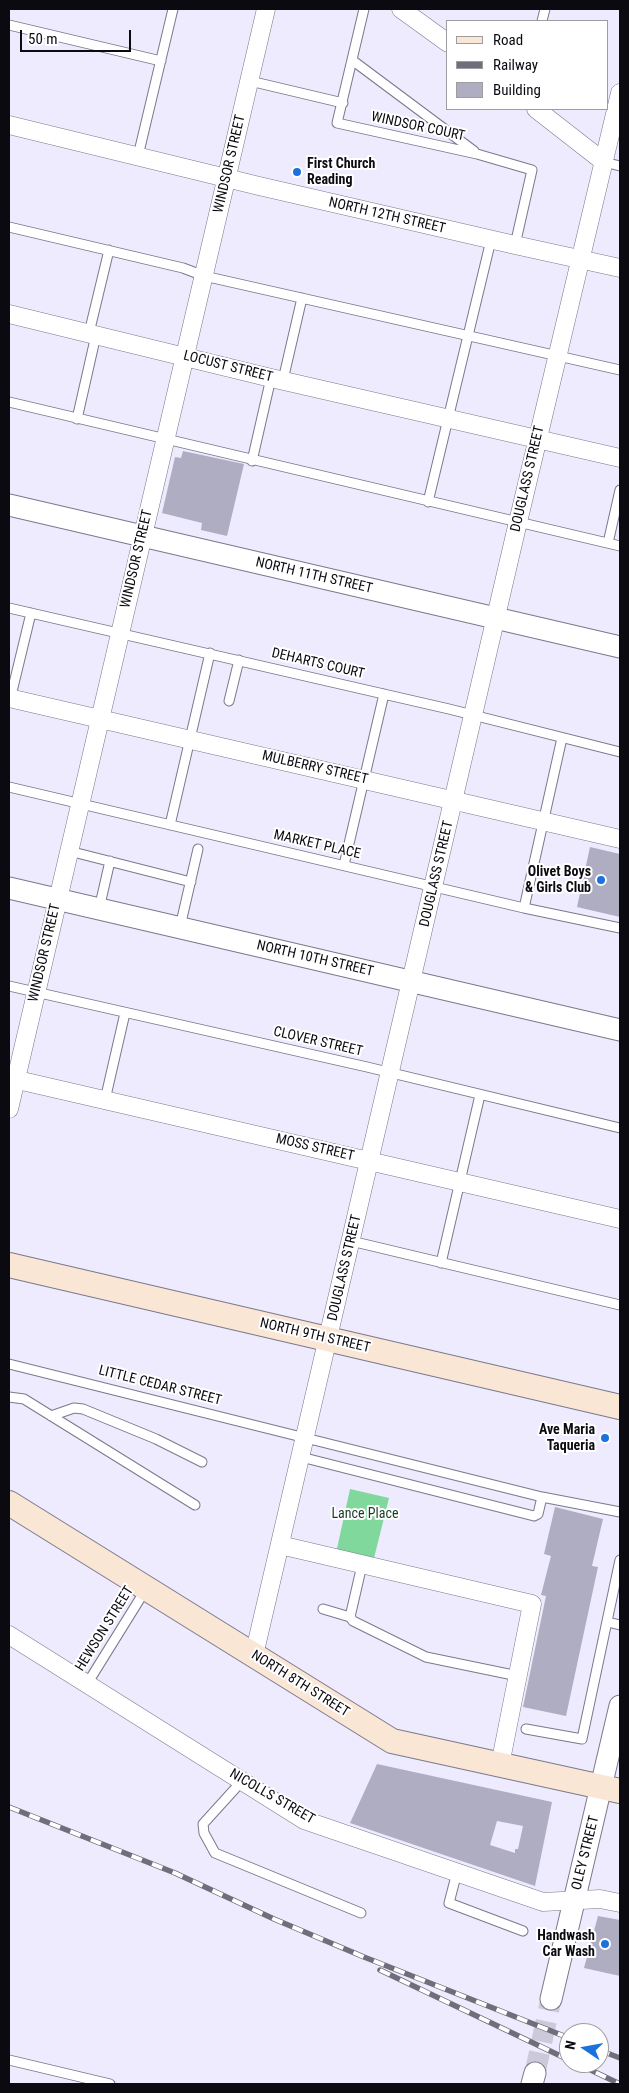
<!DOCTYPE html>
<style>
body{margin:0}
#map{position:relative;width:629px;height:2093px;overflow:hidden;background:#edebfd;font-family:"Roboto Condensed",sans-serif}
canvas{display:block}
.frame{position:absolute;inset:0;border:10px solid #0b0a11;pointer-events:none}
.legend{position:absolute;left:446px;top:20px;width:162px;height:90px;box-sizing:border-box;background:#fff;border:1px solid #9d9da0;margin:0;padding:6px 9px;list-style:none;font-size:15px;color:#0b0a11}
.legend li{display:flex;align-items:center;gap:10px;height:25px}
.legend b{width:25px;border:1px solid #9d9da0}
.north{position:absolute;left:559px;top:2023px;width:50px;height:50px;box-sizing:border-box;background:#fff;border:1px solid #9d9da0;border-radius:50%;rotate:282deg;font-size:14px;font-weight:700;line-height:20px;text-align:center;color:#0b0a11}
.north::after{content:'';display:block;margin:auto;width:18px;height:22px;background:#1b72dc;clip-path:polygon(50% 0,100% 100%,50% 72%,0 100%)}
.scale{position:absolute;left:20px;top:30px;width:111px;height:22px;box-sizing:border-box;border:2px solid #0b0a11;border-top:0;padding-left:6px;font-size:15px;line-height:18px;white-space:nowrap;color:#0b0a11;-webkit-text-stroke:4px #fff;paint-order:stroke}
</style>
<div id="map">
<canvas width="629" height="2093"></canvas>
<div class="frame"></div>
<ul class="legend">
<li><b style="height:6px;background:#fae6d5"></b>Road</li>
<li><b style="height:6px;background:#706e7a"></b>Railway</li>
<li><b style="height:14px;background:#afadc2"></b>Building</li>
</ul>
<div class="north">N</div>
<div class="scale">50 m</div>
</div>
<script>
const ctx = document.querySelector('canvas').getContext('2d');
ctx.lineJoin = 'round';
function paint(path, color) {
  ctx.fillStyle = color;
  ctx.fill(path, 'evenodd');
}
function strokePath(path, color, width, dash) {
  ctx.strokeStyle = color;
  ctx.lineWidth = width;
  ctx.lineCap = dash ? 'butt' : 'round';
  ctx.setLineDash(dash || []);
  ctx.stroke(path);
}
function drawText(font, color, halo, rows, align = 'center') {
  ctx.font = font + ' "Roboto Condensed",sans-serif';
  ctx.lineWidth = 4;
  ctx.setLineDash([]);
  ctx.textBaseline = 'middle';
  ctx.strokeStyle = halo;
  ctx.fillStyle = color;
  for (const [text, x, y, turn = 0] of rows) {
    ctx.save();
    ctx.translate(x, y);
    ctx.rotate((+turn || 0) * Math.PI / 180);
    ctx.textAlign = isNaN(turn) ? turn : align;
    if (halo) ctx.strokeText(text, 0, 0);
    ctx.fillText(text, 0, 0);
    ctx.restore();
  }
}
const green = new Path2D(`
 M 350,1489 L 389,1498 L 373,1562 L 336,1553 Z`);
const building = new Path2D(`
 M 183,451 L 244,464 L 227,536 L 201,530 L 202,523 L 162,513 L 175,457 L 181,458 Z
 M 590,847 L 620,854 L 620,917 L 577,907 Z
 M 555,1507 L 603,1519 L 592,1566 L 598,1567 L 566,1716 L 523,1707 L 546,1596 L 541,1595 L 551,1556 L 544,1554 Z
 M 377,1764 L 552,1802 L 535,1886 L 350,1823 ZM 497,1821 L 523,1826 L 518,1849 L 515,1849 L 515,1853 L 490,1845 Z
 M 598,1916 L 620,1920 L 620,1976 L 584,1968 Z`);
const tertiaryTunnel = new Path2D(`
 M 535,2073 L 551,1999`);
const service = new Path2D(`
 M 364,9 L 337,123 L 477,154 L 532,170 L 515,245
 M 542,21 L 545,9
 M 9,25 L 161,61
 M 352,60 L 474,151
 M 250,81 L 343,103
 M 138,156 L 173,9
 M 604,162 L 620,166
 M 9,227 L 183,268 L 204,276 L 620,370
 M 89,333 L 109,250
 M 283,380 L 302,298
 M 9,402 L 620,546
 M 77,419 L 96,335
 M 252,461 L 271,378
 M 428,502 L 491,240
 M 608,543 L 620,490
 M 9,608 L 449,709 L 620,752
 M 10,700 L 31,613
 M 229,701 L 239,660
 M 9,787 L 524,908 L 620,928
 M 170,825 L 210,653
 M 69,851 L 191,882
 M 344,865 L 384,694
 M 524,908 L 562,738
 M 99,909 L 110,861
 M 180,927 L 198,849
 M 9,986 L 367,1067 L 620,1128
 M 105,1100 L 125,1013
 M 351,1241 L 620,1305
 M 441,1263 L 480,1095
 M 9,1364 L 542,1497 L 620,1512
 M 9,1397 L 24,1399 L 195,1505
 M 51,1416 L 74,1408 L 83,1409 L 156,1439 L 202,1462
 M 301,1457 L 534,1516 L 538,1514 L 542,1497
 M 323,1609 L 350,1617 L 353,1621 L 426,1657 L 518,1676
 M 350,1617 L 362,1565
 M 608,1622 L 620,1625
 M 87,1684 L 146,1589
 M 526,1729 L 582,1739 L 620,1560
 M 242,1781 L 203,1824 L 204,1833 L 215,1853 L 361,1913
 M 457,1872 L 449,1903 L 523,1931
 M 9,2060 L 110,2084`);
const minor = new Path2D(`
 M 401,9 L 448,43
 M 536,109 L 604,162
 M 9,125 L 259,186 L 515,245 L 620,268
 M 9,314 L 271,378 L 620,458
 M 9,698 L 620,839
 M 9,1078 L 620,1219
 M 9,1109 L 266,9
 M 280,1545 L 532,1604 L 500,1765
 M 9,1635 L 304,1820 L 543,1902 L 600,1899 L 620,1903
 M 254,1655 L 518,522 L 620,93`);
const tertiary = new Path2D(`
 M 9,505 L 620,647
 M 9,888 L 620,1030
 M 551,1999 L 620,1706
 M 532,2084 L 535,2073`);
const secondary = new Path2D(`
 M 9,1265 L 620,1407
 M 9,1503 L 392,1741 L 620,1791`);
const rail = new Path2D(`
 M 9,1807 L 175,1873 L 274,1919 L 364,1957 L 569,2038
 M 380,1970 L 569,2060
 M 599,2050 L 620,2058
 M 576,2063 L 620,2084`);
const markers = [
 [297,172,5,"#1b72dc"],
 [601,880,5,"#1b72dc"],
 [605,1438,5,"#1b72dc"],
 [605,1944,5,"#1b72dc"]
];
const streetNames = [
 ["WINDSOR COURT",418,127,12],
 ["WINDSOR STREET",230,164,-77],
 ["NORTH 12TH STREET",387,216,13],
 ["LOCUST STREET",228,367,14],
 ["DOUGLASS STREET",528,479,-77],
 ["WINDSOR STREET",137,559,-77],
 ["NORTH 11TH STREET",314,576,13],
 ["DEHARTS COURT",318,664,13],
 ["MULBERRY STREET",315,768,13],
 ["MARKET PLACE",317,845,13],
 ["DOUGLASS STREET",437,874,-77],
 ["WINDSOR STREET",45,953,-77],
 ["NORTH 10TH STREET",315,959,13],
 ["CLOVER STREET",318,1042,13],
 ["MOSS STREET",315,1148,13],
 ["DOUGLASS STREET",345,1268,-77],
 ["NORTH 9TH STREET",315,1336,13],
 ["LITTLE CEDAR STREET",160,1386,14],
 ["HEWSON STREET",105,1629,-58],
 ["NORTH 8TH STREET",300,1684,32],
 ["NICOLLS STREET",272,1797,30],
 ["OLEY STREET",586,1853,-76]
];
const poiNames = [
 ["First Church",307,164,"left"],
 ["Reading",307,180,"left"],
 ["Olivet Boys",591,872],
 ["& Girls Club",591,888],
 ["Ave Maria",595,1430],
 ["Taqueria",595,1446],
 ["Handwash",595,1936],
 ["Car Wash",595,1952]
];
const parkNames = [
 ["Lance Place",365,1514]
];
paint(green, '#80d89c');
paint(building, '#afadc2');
strokePath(tertiaryTunnel, '#cbc9da', 21, [21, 11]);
strokePath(service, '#7b798c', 11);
strokePath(minor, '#7b798c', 19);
strokePath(tertiary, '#7b798c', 23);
strokePath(secondary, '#7b798c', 26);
strokePath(service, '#fff', 9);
strokePath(minor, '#fff', 18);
strokePath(tertiary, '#fff', 21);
strokePath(secondary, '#fae6d5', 24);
strokePath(rail, '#706e7a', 5.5);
strokePath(rail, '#fff', 4, [11]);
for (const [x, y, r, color] of markers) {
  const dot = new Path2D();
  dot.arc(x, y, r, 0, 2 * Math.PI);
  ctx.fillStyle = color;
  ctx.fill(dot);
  strokePath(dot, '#fff', 2);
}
drawText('14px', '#0b0a11', '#fff', streetNames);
drawText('bold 14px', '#0b0a11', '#fff', poiNames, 'right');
drawText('14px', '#173d25', '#fff', parkNames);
</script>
